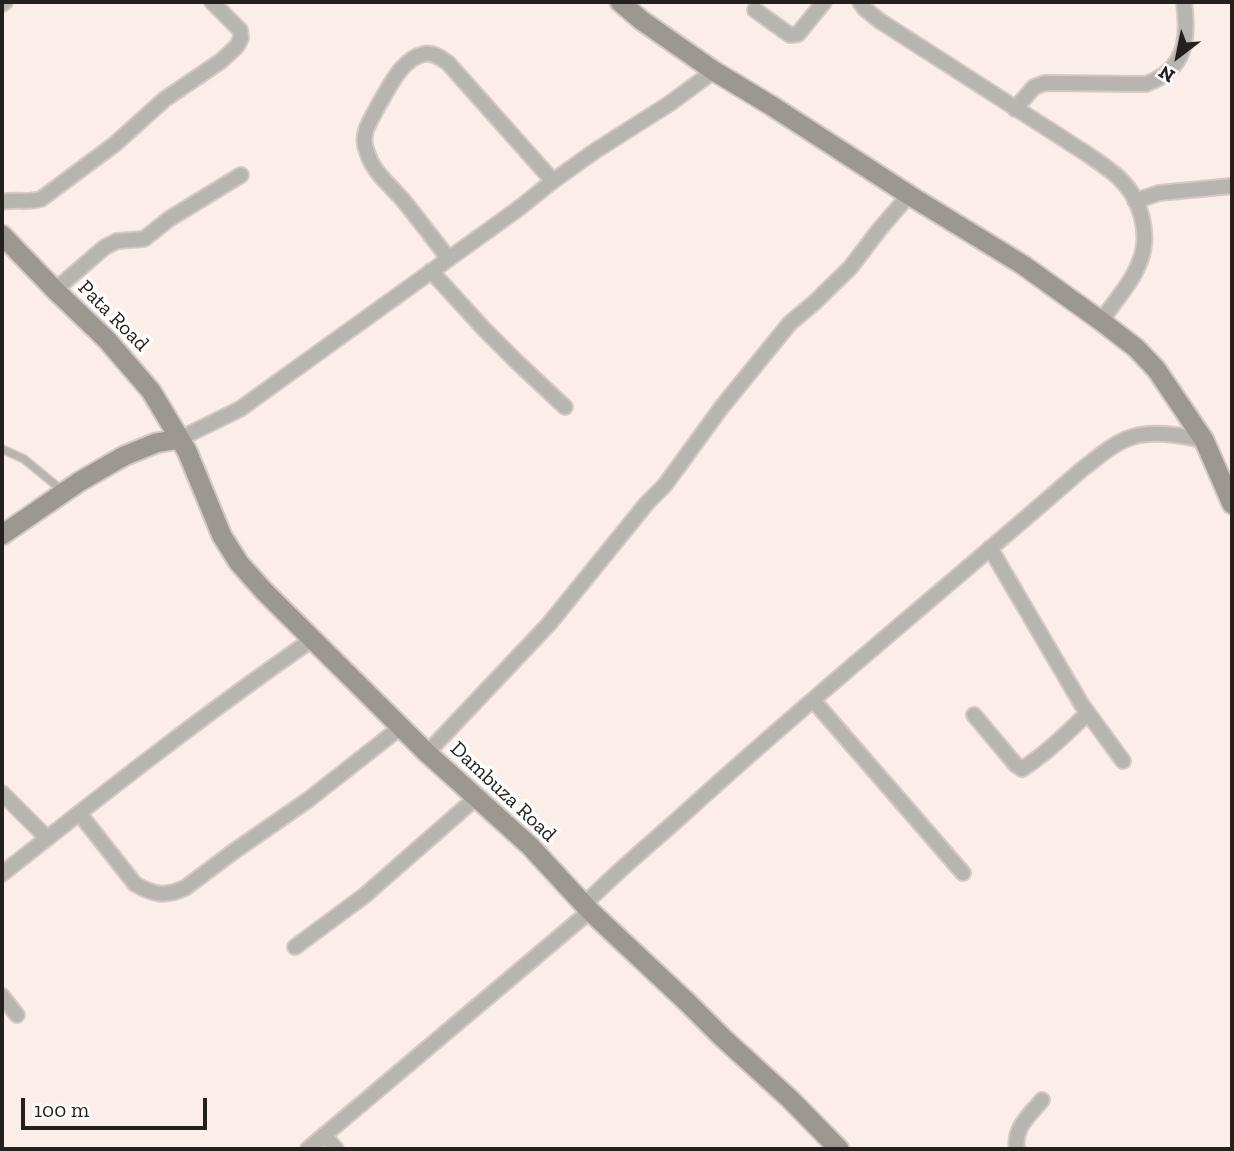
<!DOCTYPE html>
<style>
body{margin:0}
#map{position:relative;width:1234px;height:1151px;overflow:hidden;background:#fbeee9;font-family:"Zilla Slab",serif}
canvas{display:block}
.frame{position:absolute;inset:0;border:4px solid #25201e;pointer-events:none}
.north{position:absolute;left:1143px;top:21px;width:70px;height:70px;-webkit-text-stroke:5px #fefefe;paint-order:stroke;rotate:212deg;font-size:19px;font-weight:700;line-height:28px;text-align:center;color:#25201e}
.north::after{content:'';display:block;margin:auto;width:24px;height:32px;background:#25201e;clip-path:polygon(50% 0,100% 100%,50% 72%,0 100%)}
.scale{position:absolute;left:21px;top:1098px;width:186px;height:32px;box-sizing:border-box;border:4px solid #25201e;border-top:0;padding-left:9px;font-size:21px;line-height:24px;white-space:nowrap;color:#25201e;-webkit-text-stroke:5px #fefefe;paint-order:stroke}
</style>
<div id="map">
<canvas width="1234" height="1151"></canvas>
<div class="frame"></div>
<div class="north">N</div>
<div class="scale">100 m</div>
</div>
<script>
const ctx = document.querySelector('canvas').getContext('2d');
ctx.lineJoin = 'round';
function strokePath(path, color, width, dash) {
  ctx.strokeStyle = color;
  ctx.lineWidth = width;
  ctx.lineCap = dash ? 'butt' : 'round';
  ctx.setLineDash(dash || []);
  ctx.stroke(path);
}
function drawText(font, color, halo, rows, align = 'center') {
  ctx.font = font + ' "Zilla Slab",serif';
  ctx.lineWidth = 7;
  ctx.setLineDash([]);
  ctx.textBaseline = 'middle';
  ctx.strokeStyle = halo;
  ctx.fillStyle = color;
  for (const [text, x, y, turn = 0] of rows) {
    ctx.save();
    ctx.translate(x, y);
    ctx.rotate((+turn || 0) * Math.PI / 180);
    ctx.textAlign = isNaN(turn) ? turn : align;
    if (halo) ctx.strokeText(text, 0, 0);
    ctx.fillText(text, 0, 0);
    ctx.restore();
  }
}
const lane = new Path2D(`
 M 2,449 L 24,459 L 64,492`);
const street = new Path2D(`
 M 860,2 L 865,9 L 880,21 L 1087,154 C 1097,161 1108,168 1118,177 C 1140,197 1151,232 1140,261 C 1132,283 1114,302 1101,321
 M 2,4 L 5,2
 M 755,10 L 790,35 L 798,34 L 824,2
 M 1015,109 L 1034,87 L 1045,83 L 1146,84 C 1186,69 1189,40 1184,2
 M 1135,201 L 1159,193 L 1232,186
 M 2,202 C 15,199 28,203 41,199 L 115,144 L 165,99 L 221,61 L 237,46 L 241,38 L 240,30 L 212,2
 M 449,259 C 433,239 418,218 402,199 C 388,183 373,172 367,152 C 364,145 364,137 366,130 C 369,122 374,114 378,106 C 389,88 401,59 424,54 C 433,52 441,58 448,63 L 553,181
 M 431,271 L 484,329 L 517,362 L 565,407
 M 55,290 L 105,247 L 117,241 L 144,239 L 169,219 L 241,175
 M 179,439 L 240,409 L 518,209 L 553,181 L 595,151 L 669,104 L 714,71
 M 990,548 L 1082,705 L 1123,761
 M 813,700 L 963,873
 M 974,715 L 1016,765 L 1022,769 C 1046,754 1067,733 1088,713
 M 427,753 L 549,624 L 647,503 L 665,485 L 721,408 L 790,323 L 814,303 L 850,268 L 879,230 L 909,195
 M 2,793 L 47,838
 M 79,813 L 135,884 C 154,895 165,897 185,888 L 233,852 L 308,800 L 401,727
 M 2,874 C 104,793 206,713 313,639
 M 585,904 C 617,871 653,842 687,811 C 815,694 950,585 1080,471 C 1096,459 1113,443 1132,437 C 1154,430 1181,436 1204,440
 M 295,947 L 364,896 L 477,797
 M 2,996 L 17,1015
 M 324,1135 L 336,1149
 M 308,1149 L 590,911
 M 1017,1149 C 1013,1128 1030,1115 1042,1100`);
const secondary = new Path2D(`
 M 620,2 L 641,20 L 714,71 L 772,106 L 909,195 L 1023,265 L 1101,321 L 1136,348 L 1156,369 L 1204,440 L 1232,504
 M 2,235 L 55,290 L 107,340 L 151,391 L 187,451 L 222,536 L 239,563 L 264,591 L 427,753 L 530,846 L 590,911 L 688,1003 L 723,1038 L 790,1099 L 839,1149
 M 2,535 L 79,482 L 124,456 L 156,443 L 179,439`);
const streetNames = [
 ["Pata Road",113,316,45],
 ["Dambuza Road",503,792,43]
];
strokePath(lane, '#d4c9c4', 10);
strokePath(street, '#d4c9c4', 18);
strokePath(secondary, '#d4c9c4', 23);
strokePath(lane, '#b8b5b0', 7);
strokePath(street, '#b8b5b0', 14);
strokePath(secondary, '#9c9891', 19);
drawText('21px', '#25201e', '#fefefe', streetNames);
</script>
